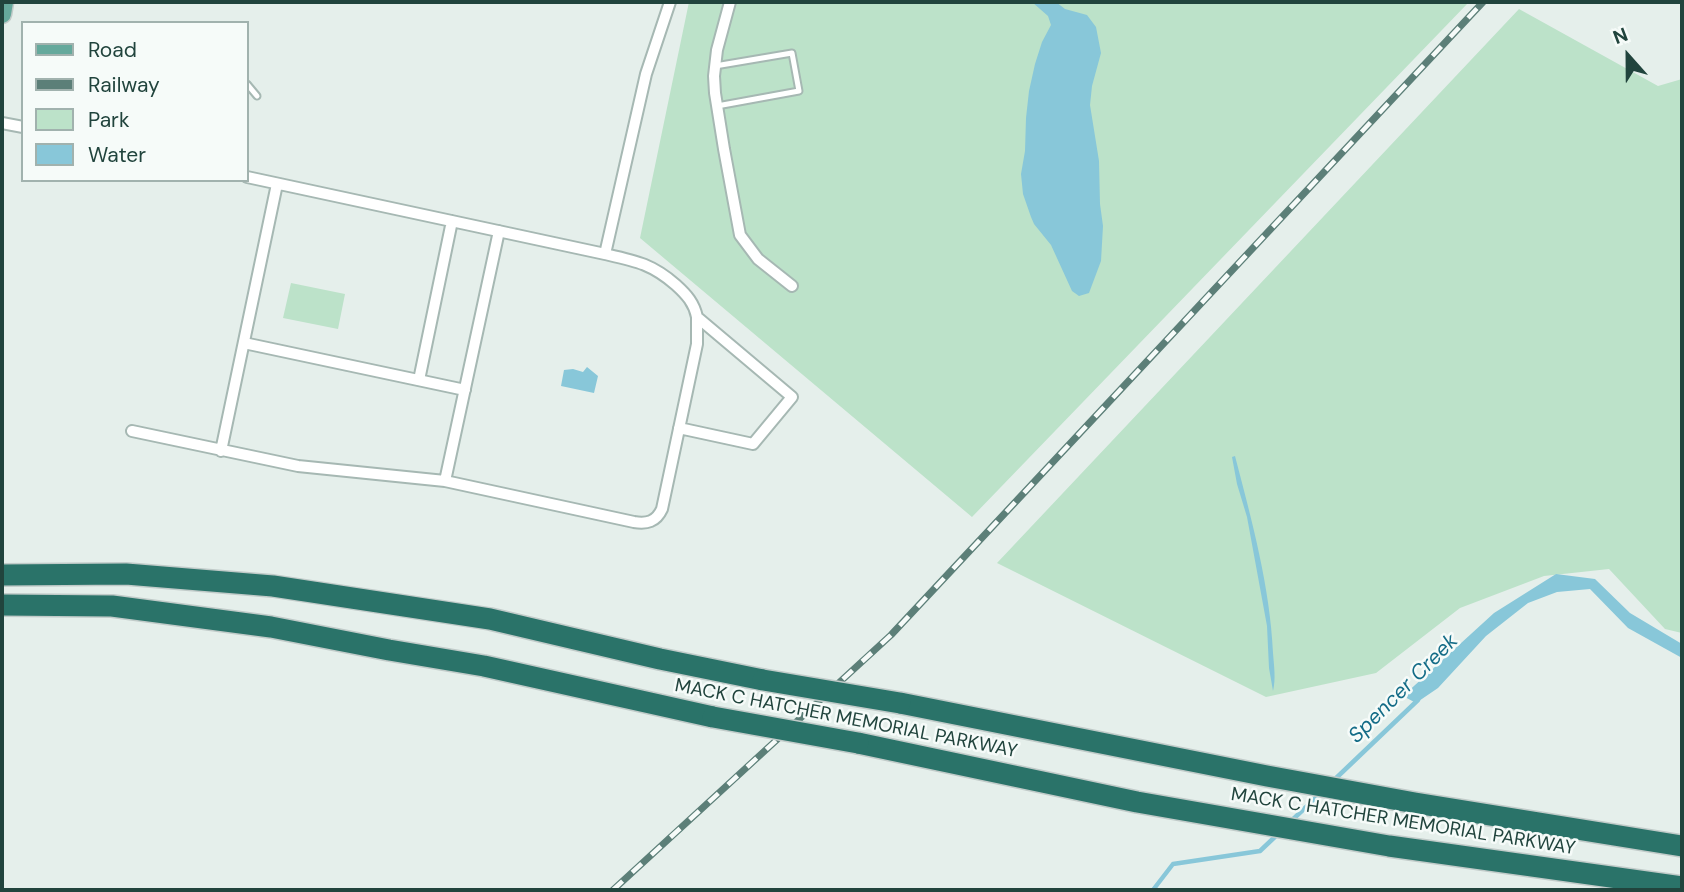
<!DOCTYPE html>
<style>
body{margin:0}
#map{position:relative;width:1684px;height:892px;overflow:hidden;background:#e5efeb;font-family:"DM Sans",sans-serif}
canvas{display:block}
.frame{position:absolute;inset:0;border:4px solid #21443d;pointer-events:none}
.legend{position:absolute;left:21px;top:21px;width:228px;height:161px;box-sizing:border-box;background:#f6fbf9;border:2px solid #a1b2ae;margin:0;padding:9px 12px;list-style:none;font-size:21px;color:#21443d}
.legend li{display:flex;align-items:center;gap:14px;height:35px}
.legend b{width:35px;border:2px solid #a1b2ae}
.north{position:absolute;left:1593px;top:21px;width:70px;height:70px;-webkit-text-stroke:5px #f6fbf9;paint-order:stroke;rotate:339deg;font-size:19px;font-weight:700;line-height:28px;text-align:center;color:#21443d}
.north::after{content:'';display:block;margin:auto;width:24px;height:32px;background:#21443d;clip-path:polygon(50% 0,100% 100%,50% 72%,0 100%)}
</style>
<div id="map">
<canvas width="1684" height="892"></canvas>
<div class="frame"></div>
<ul class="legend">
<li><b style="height:9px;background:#65a99c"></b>Road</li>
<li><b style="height:9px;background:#5c7f78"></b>Railway</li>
<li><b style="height:19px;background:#bce2c9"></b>Park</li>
<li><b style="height:19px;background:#88c7d9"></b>Water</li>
</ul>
<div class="north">N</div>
</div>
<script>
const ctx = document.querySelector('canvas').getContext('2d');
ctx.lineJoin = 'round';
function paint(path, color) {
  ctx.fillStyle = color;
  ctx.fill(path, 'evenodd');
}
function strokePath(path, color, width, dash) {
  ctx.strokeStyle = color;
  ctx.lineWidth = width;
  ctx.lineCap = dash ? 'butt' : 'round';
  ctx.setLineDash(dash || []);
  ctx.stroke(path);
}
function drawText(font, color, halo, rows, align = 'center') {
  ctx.font = font + ' "DM Sans",sans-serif';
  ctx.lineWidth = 5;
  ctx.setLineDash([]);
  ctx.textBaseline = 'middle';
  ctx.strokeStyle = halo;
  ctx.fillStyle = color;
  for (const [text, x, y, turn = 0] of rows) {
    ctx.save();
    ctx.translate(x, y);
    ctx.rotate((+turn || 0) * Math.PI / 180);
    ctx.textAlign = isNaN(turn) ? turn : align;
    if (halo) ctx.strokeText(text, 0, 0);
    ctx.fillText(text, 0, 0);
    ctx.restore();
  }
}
const green = new Path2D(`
 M 689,2 L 1469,2 L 972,517 L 640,238 Z
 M 1519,9 L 1658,86 L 1682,79 L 1682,633 L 1665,629 L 1609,569 L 1544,576 L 1460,608 L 1376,673 L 1266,697 L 997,563 Z
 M 291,283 L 345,294 L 338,329 L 283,318 Z`);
const water = new Path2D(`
 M 1032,2 L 1056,2 L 1065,9 L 1087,15 L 1096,27 L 1101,53 L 1092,86 L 1090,105 L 1099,161 L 1100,204 L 1103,226 L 1101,261 L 1089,293 L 1079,296 L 1072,291 L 1051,245 L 1034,224 L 1031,217 L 1023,194 L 1021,174 L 1025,151 L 1026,118 L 1029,91 L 1035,64 L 1042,42 L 1051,25 L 1048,16 Z
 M 587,367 L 598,376 L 594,393 L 561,386 L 564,370 L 573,369 L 583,372 Z
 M 1235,456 C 1252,521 1270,587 1273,653 C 1274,666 1276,679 1273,691 L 1269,668 L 1267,626 L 1247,517 L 1237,484 L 1232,457 Z
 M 1556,574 L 1595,579 L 1630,613 L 1682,644 L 1682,658 L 1628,628 L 1590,589 L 1557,592 L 1528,603 L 1486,636 L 1438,688 L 1416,703 L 1403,696 L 1494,613 Z`);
const stream = new Path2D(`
 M 1333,781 L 1418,700
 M 1290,822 L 1320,794
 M 1153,890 L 1173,864 L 1260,851 L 1279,833`);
const lane = new Path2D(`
 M 715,66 L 792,53 L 799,91 L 717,106
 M 247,84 L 257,96`);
const street = new Path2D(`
 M 730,2 L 717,50 L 714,76 L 715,93 L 724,149 L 740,235 L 758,259 L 792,286
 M 2,123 L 23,127
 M 247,177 L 605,254 L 646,74 L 670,2
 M 605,254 C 636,261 652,264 676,285 C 687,295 694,303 697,317 L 792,397 L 753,444 L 679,428
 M 244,343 L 465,390
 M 419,380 L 452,221
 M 132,431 L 298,466 L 445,481 L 634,522 C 647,524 656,522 662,509 L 697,344 L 697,317
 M 221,451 L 277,184
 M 445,481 L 499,231`);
const primary = new Path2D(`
 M 2,14 L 4,2`);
const highway = new Path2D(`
 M 2,575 L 126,574 L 273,586 L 490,619 L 660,659 L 763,680
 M 2,605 L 112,606 L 271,627 L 389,650 L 484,666 L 713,717
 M 900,703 L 1267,776 L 1415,803 L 1682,846
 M 858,743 L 1137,802 L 1389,846 L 1682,887`);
const rail = new Path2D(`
 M 613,890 L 891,635 L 1483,2`);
const highwayBridge = new Path2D(`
 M 763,680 L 900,703
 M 713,717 L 858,743`);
const streetNames = [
 ["MACK C HATCHER MEMORIAL PARKWAY",846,719,11],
 ["MACK C HATCHER MEMORIAL PARKWAY",1403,822,9]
];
const waterNames = [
 ["Spencer Creek",1404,689,-45]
];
paint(green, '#bce2c9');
paint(water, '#88c7d9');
strokePath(stream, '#88c7d9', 4.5);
strokePath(lane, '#a6b8b3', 9);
strokePath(street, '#a6b8b3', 14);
strokePath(primary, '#c1cbc9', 21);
strokePath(highway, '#c1cbc9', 24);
strokePath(lane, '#fff', 5);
strokePath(street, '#fff', 10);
strokePath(primary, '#65a99c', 18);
strokePath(highway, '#2a7369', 21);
strokePath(rail, '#5c7f78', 7);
strokePath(rail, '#f6fbf9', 4.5, [13]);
strokePath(highwayBridge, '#c1cbc9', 24, []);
strokePath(highwayBridge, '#2a7369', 21);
drawText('19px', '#21443d', '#f6fbf9', streetNames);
drawText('italic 21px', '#146c87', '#f6fbf9', waterNames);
</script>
